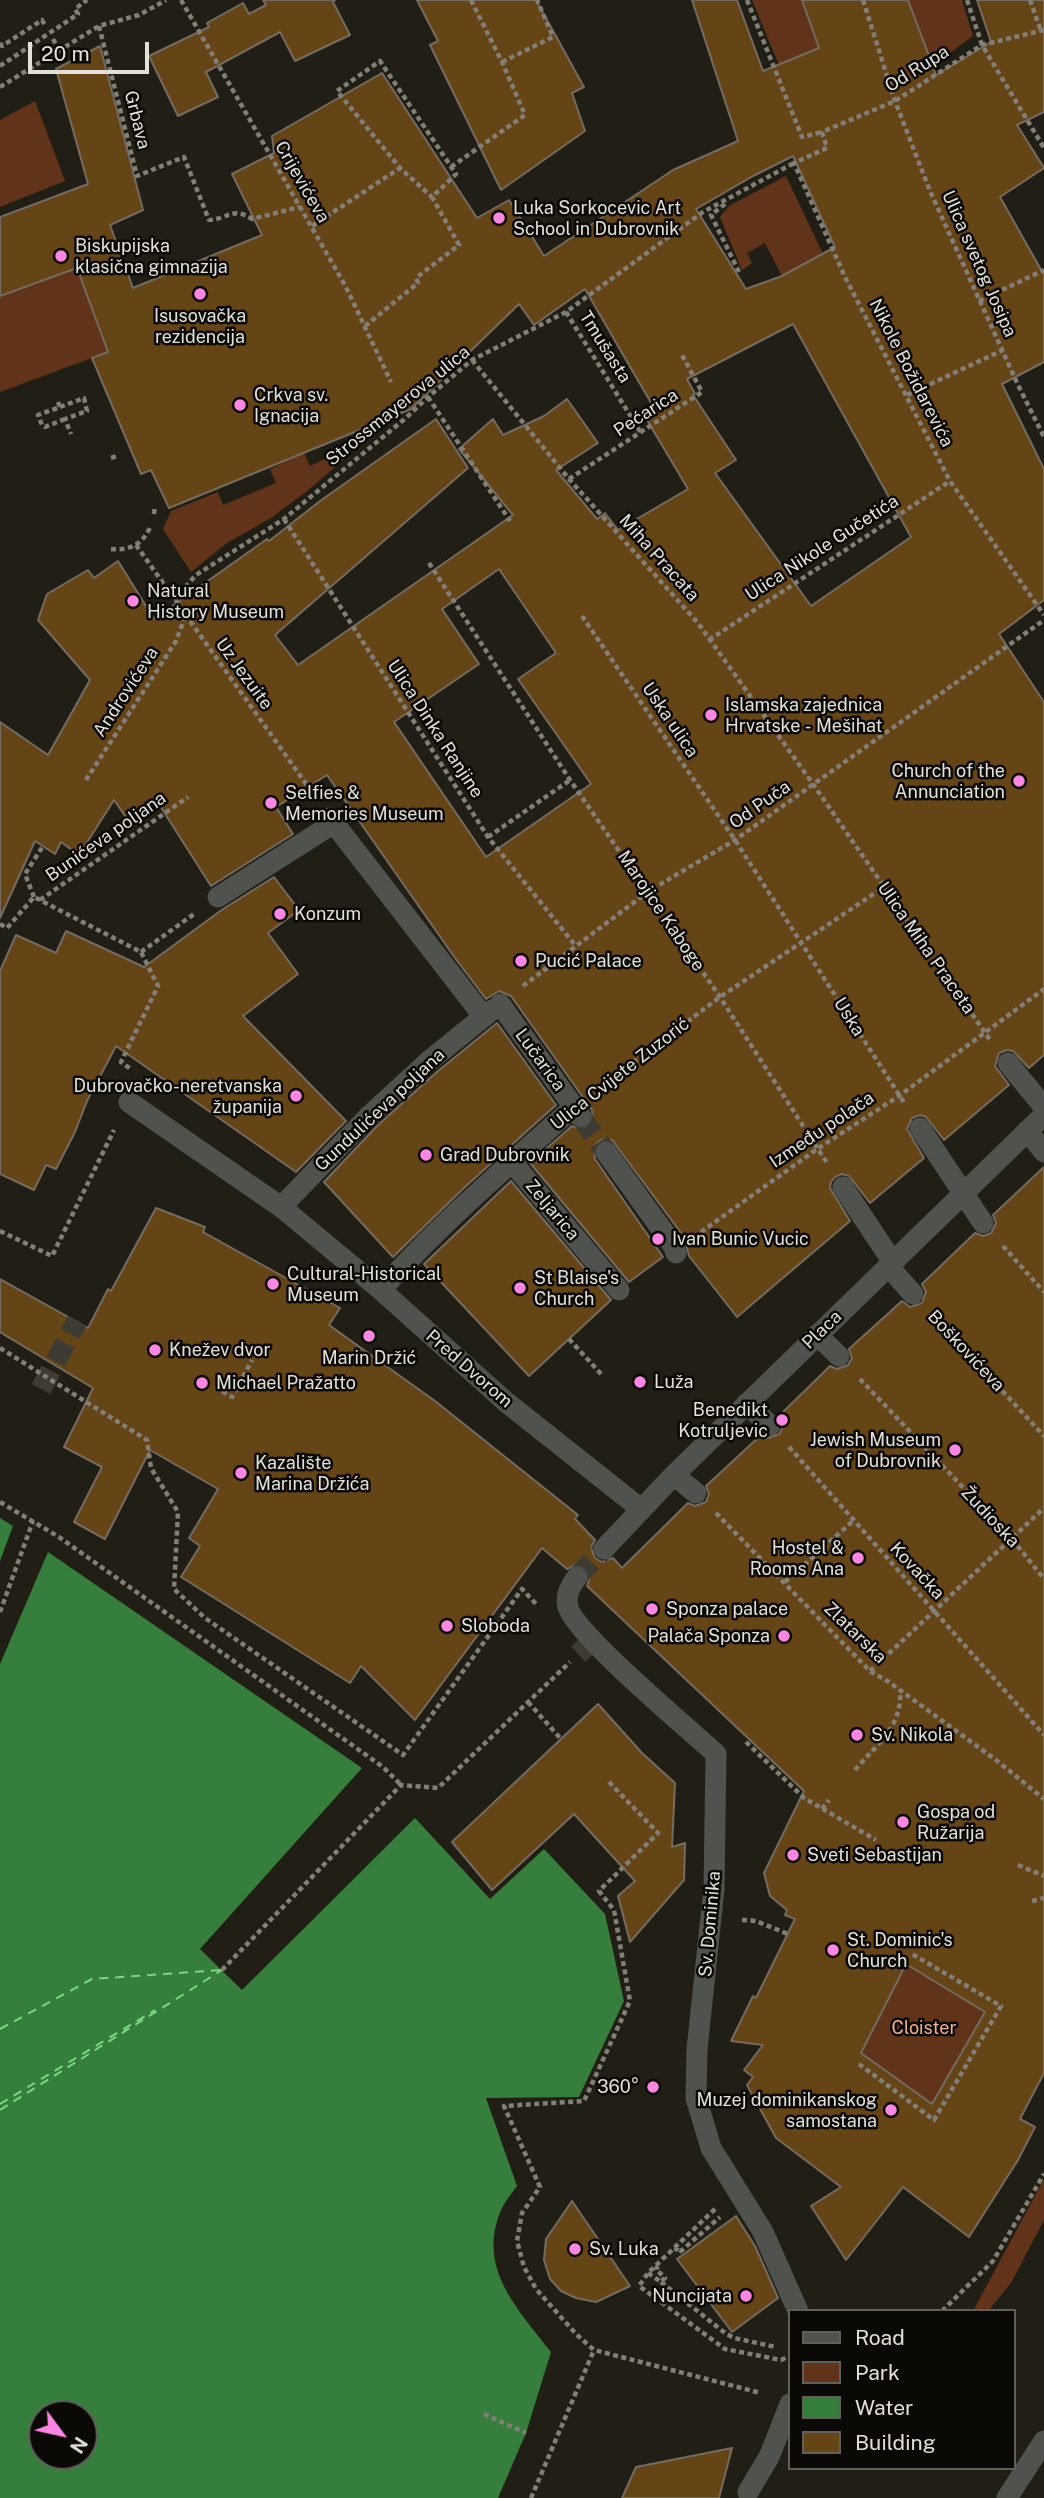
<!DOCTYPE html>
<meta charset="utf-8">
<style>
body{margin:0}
#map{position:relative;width:1044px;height:2498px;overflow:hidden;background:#211f15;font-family:"Public Sans",sans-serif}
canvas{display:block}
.legend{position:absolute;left:788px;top:2309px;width:228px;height:161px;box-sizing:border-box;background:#0a0905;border:2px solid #605f5a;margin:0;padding:9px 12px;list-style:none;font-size:21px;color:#e2e0d9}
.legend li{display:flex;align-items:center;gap:14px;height:35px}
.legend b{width:35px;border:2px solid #605f5a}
.north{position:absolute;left:28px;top:2400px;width:70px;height:70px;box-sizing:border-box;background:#0a0905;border:2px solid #605f5a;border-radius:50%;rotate:123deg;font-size:19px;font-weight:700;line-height:28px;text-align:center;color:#e2e0d9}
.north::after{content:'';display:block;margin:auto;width:24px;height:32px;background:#fc86e3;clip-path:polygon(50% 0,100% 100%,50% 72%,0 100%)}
.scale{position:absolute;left:28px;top:42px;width:121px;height:32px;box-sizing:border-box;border:4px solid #e2e0d9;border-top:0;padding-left:9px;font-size:21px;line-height:24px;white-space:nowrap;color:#e2e0d9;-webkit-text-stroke:5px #0a0905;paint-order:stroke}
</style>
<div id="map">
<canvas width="1044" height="2498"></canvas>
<ul class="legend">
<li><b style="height:9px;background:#50524d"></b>Road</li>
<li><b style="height:19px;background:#61341a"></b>Park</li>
<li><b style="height:19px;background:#357e3b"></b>Water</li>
<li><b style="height:19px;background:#654416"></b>Building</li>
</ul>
<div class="north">N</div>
<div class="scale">20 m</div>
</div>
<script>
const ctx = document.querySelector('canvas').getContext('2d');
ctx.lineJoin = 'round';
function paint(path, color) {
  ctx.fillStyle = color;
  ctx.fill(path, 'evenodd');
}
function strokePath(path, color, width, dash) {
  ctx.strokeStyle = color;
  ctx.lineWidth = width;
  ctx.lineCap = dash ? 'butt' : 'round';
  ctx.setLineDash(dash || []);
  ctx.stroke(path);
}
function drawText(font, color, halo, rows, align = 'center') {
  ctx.font = font + ' "Public Sans",sans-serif';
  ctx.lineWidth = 5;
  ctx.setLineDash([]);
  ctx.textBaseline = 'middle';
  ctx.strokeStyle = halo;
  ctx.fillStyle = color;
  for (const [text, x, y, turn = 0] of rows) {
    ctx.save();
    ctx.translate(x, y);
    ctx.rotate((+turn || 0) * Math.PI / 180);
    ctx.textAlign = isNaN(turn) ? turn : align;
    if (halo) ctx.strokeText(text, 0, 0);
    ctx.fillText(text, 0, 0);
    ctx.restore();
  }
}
const green = new Path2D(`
 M 752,0 L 802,0 L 819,48 L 779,65 Z
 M 908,0 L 962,0 L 973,36 L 932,66 Z
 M 35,101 L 65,181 L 0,207 L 0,120 Z
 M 786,176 L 823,254 L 782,276 L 765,243 L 747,253 L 752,263 L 742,270 L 720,217 L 729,206 Z
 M 77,268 L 108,352 L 0,392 L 0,296 Z
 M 347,448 L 349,455 L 306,492 L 271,518 L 227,543 L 191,572 L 163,529 L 171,511 L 218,492 L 223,505 L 276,483 L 270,469 L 304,453 L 310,466 Z
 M 906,1963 L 985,2012 L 932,2104 L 861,2053 Z
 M 1044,2179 L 1044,2220 L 1011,2283 L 988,2311 L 973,2311 Z`);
const water = new Path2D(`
 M 0,1518 L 13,1526 L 0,1561 Z
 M 48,1552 L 362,1768 L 200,1949 L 242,1990 L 415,1818 L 490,1899 L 544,1849 L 605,1914 L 624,2001 L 579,2097 L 486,2098 L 517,2186 C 512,2193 506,2200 502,2208 C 475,2267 518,2309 551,2352 L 526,2433 L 498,2498 L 0,2498 L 0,1664 ZM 42,2414 L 84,2414 L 84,2456 L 42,2456 Z`);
const ferry = new Path2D(`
 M 0,2029 L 92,1979 L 221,1970
 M 0,2104 L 155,2010
 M 0,2110 L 222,1970`);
const building = new Path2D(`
 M 263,0 L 335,0 L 333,2 L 350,35 L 295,61 L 280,32 L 206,72 L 218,97 L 178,116 L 149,56 L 209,27 L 207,23 L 243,3 L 249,14 L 266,5 Z
 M 417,0 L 536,0 L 584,87 L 572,93 L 585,131 L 501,190 L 430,45 L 438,41 Z
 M 692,0 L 737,0 L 763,71 L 819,48 L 802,0 L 908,0 L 936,75 L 991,42 L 977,0 L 1044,0 L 1044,112 L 1017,125 L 1044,168 L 1000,197 L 1044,275 L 1044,362 L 1002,384 L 1044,469 L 1044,600 L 999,634 L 1044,702 L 1044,1055 L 1029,1068 L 1013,1051 L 1007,1050 L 999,1053 L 995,1066 L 1009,1085 L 944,1140 L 926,1117 L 920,1115 L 912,1118 L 907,1129 L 924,1158 L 870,1203 L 849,1176 L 842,1174 L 835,1177 L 831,1182 L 830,1188 L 850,1221 L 737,1317 L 689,1256 L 684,1237 L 612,1140 L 604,1139 L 598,1142 L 594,1147 L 595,1159 L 663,1257 L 629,1282 L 530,1163 L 572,1126 L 582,1130 L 589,1127 L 593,1122 L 592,1110 L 511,996 L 499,991 L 486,999 L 455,958 L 327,775 L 276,807 L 293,834 L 211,886 L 155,798 L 128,820 L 114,800 L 79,855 L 61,842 L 55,854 L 35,841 L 0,918 L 0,722 L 48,755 L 90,680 L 38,620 L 47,594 L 88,570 L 94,578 L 118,561 L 154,619 L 267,539 L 269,541 L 320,501 L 436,419 L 468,468 L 275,635 L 298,665 L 513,515 L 459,449 L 493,419 L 503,435 L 544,416 L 567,399 L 598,443 L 556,470 L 597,519 L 605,513 L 618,530 L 688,489 L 644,415 L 654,408 L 585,289 L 534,325 L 519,304 L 411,409 L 169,508 L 151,470 L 141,474 L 92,358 L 108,352 L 77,268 L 0,296 L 0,217 L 88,184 L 56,69 L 100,46 L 143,210 L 110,225 L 133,288 L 262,235 L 232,174 L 274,153 L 272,136 L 382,73 L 477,218 L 509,200 L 544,256 L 673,170 L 738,141 ZM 793,156 L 835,247 L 782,276 L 746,289 L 696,209 L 753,176 ZM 793,324 L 911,537 L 811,606 L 715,473 L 736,460 L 693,395 L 695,394 L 687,379 ZM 499,569 L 556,653 L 518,679 L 591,784 L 486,857 L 394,722 L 479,664 L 442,609 Z
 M 274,877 L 299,910 L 268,933 L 298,974 L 243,1016 L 346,1121 L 296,1172 L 116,1046 L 87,1101 L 75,1132 L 56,1169 L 46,1165 L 34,1190 L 0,1174 L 0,971 L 16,935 L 56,953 L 66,931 L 144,967 L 223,909 Z
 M 497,1023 L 556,1105 L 466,1186 L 393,1257 L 324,1182 L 377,1126 L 438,1071 Z
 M 1044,1167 L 1044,2073 L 1020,2119 L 1035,2127 L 1018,2160 L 969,2237 L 903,2187 L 846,2260 L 811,2206 L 841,2187 L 776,2138 L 747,2085 L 753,2077 L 744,2070 L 763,2045 L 731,2041 L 753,1996 L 756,1998 L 795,1919 L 785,1915 L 787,1910 L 770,1896 L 764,1873 L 804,1791 L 587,1586 L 590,1577 L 585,1567 L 577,1564 L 567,1569 L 542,1548 L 415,1720 L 361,1666 L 350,1683 L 181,1577 L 200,1546 L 189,1538 L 218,1489 L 150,1450 L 105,1539 L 74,1522 L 102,1467 L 64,1447 L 93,1388 L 0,1332 L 0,1279 L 88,1328 L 108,1289 L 111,1291 L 156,1208 L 205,1227 L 203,1232 L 340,1308 L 329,1325 L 435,1401 L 578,1515 L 575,1519 L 595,1540 L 591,1547 L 595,1558 L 602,1562 L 613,1558 L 622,1568 L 688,1503 L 695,1506 L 706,1502 L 709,1494 L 706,1486 L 761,1435 L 768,1438 L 779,1434 L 783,1427 L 779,1416 L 830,1366 L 837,1369 L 848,1365 L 852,1358 L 849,1349 L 902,1301 L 910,1307 L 922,1303 L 926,1292 L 922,1284 L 975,1233 L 983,1236 L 991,1233 L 996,1223 L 993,1215 ZM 906,1964 L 985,2012 L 932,2104 L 861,2053 Z
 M 511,1181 L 611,1300 L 529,1376 L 424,1264 Z
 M 598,1704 L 642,1753 L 675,1783 L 672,1847 L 685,1843 L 684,1880 L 630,1942 L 618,1896 L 635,1881 L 574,1814 L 492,1890 L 452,1842 Z
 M 572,2201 L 630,2286 L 596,2302 L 576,2298 L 561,2291 L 550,2279 L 544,2260 L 546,2239 Z
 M 736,2216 L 755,2246 L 778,2298 L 732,2332 L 677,2259 Z
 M 732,2448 L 719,2498 L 622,2498 L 636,2467 Z`);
const minorTunnel = new Path2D(`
 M 581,1117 L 606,1152
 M 41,1389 L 77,1321
 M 577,1577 L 604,1549
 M 578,1654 L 587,1646`);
const path = new Path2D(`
 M 181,0 L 346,287 L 391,382
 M 747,0 L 802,137 L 822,132
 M 863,0 L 895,101 L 930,191 L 1018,385 L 1044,437
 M 967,0 L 982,45 L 1044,148
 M 1030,0 L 1041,31
 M 99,26 L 137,176 L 184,157 L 209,220 C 229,219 232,206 252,219 L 300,207
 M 1044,30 L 982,45 L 895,101 L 822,132 L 827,148 L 794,163 L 845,277 L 950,481 L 1044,615
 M 53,39 L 59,50
 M 0,43 L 2,46 L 42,20 L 46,27
 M 502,62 L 553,37 L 537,0
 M 0,66 L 78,14 L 75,9 L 87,0
 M 0,87 L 99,26 L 139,15 L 166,0
 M 451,167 L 525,115 L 502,62 L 471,0
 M 725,204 L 711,215 L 739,272
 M 312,226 L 400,168
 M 979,301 L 1044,270
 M 566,312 L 641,433
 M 365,326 L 418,283 L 416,278 L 459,245 L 432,197 L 456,174 L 380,61 L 337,91 L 400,168 L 432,197
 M 472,360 L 569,479 L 698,623 L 813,784 L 990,1040
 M 907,395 L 1003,350
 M 428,397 L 510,521
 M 58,402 L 60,407 L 38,415 L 42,425 L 45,427 L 65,419
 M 60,407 L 84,398 L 87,411 L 65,419 L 71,434
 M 111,458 L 117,456
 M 569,479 L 702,392 L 682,355
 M 154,514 L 155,506
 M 284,519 L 488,837 L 575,945
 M 136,545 L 314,795
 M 111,549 C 131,551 144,543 151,525
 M 429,563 L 570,780 L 720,997 L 827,1163
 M 174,600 L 196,575 L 284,519 L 407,417 L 428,397 L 472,360 L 566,312 L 703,212 L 794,163
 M 582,616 L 735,840 L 905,1104
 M 709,640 L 950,481
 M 86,780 L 176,641 L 185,617
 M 488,837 L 570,780
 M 34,897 L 25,874 L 43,846
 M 40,900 L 188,797
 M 0,924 L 7,928 L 34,897 L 141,952 L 158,986 L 121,1062 L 132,1070
 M 141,952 L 194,914
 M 523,986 L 649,891 L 735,840 L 1044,620
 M 599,1088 L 720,997 L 884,887
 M 0,1231 L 52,1256 L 114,1130
 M 701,1232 L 817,1149 L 899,1096 L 1044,989
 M 1003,1246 L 1044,1292
 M 933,1316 L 1044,1436
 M 569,1339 L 602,1375
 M 0,1348 L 147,1440 L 151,1468 L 178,1512 L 174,1589 L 205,1618 L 403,1755 L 522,1589 L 536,1604
 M 860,1379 L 1012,1539 L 1044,1579
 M 215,1387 L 232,1397 L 252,1360
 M 789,1447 L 1044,1735
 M 0,1502 L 59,1537 L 383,1767 L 401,1785
 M 716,1513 L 870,1671 L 889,1682 L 996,1760 L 1044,1799
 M 785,1582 L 853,1521
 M 0,1612 L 33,1521
 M 870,1671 L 1044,1508
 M 528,1702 L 561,1739
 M 746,1742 L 804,1798 L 876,1840
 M 855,1770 C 877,1744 903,1726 900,1690
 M 609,1782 L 658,1833 L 599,1891 L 614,1910 L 630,2001 L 584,2101 L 504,2106 L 540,2187 L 522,2213 L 517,2241 L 524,2267 L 536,2289 L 576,2334 L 594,2350 L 761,2393
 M 822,1809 L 829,1800
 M 1018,1865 L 1044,1876
 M 1032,1901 L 1044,1898
 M 742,1920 L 756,1921 L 788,1934
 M 222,1970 L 401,1785 L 438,1788 L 570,1662
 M 859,2064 L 934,2120 L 1001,2006 L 912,1954
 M 715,2209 L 648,2273 L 639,2286 L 725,2349 L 781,2360 L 790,2356
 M 675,2251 L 678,2247 L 681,2251 L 720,2217
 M 648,2273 L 661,2282 L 665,2278 L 656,2269 L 658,2266
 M 661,2282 L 725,2333 L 734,2338 L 776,2347
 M 942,2311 L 993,2261 L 1044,2174
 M 484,2414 L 526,2433
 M 531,2498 L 594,2350`);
const minor = new Path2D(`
 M 330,818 L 484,1017
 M 218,897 L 334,823
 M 500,1004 L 581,1117
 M 1008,1063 L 1044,1107
 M 129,1102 L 281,1207 L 381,1290 L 506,1402 L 641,1509
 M 920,1128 L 983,1223
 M 1027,1131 L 1044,1152
 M 606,1152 L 673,1245 L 676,1253
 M 512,1162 L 619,1290
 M 843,1187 L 892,1261
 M 281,1207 L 368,1117 L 429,1061 L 492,1010
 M 888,1266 L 913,1294
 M 381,1290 C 440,1224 507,1166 574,1107
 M 817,1335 L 839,1356
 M 746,1404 L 770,1425
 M 674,1475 L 696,1493
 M 604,1549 L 674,1475 L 1044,1115
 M 577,1577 C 570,1587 565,1595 568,1607 C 575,1634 689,1729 716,1754 L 714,1889 L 697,2049 L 696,2098 L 711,2148 L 763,2232 L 798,2311
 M 748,2492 L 769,2457 L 790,2404
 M 1007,2498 L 1044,2441`);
const markers = [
 [499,218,7,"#fc86e3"],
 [61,256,7,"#fc86e3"],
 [200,294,7,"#fc86e3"],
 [240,405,7,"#fc86e3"],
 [133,601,7,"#fc86e3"],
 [711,715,7,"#fc86e3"],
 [1019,781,7,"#fc86e3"],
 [271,803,7,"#fc86e3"],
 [280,914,7,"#fc86e3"],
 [521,961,7,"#fc86e3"],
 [296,1096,7,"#fc86e3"],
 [426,1155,7,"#fc86e3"],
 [658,1239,7,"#fc86e3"],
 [273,1284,7,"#fc86e3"],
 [520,1288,7,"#fc86e3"],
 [369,1336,7,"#fc86e3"],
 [155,1350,7,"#fc86e3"],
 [640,1382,7,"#fc86e3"],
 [202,1383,7,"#fc86e3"],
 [782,1420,7,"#fc86e3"],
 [955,1450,7,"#fc86e3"],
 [241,1473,7,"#fc86e3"],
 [858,1558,7,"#fc86e3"],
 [652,1609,7,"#fc86e3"],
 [447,1626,7,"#fc86e3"],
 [784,1636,7,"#fc86e3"],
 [857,1735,7,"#fc86e3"],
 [903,1822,7,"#fc86e3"],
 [793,1855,7,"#fc86e3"],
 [833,1950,7,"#fc86e3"],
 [653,2087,7,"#fc86e3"],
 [891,2110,7,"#fc86e3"],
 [575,2249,7,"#fc86e3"],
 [746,2296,7,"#fc86e3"]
];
const streetNames = [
 ["Od Rupa",917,69,-32],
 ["Grbava",137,120,76],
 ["Crijevićeva",302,182,60],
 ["Ulica svetog Josipa",979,264,66],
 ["Tmušasta",605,347,58],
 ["Nikole Božidarevića",911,373,63],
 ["Strossmayerova ulica",398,406,-39],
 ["Pećarica",646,413,-33],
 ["Ulica Nikole Gučetića",822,548,-33],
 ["Miha Pracata",659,558,48],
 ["Uz Jezuite",244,674,54],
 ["Androvićeva",126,692,-57],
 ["Uska ulica",670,720,56],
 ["Ulica Dinka Ranjine",435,729,57],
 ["Od Puča",760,805,-35],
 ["Bunićeva poljana",106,837,-35],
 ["Marojice Kaboge",661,911,56],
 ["Ulica Miha Praceta",926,948,55],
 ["Uska",849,1017,58],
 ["Lučarica",540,1060,54],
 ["Ulica Cvijete Zuzorić",620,1074,-38],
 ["Gundulićeva poljana",380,1110,-43],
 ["Između polača",822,1130,-34],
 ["Zeljarica",552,1210,50],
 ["Placa",822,1330,-44],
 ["Boškovićeva",966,1351,47],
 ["Pred Dvorom",469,1369,41],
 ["Žudioska",990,1517,47],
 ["Kovačka",917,1571,47],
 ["Zlatarska",855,1633,44],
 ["Sv. Dominika",710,1924,-85]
];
const poiNames = [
 ["Luka Sorkocevic Art",513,208],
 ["School in Dubrovnik",513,229],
 ["Biskupijska",75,246],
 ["klasična gimnazija",75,267],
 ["Isusovačka",200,316,"center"],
 ["rezidencija",200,337,"center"],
 ["Crkva sv.",254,395],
 ["Ignacija",254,416],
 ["Natural",147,591],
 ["History Museum",147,612],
 ["Islamska zajednica",725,705],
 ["Hrvatske - Mešihat",725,726],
 ["Church of the",1005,771,"right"],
 ["Annunciation",1005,792,"right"],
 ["Selfies &",285,793],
 ["Memories Museum",285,814],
 ["Konzum",294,914],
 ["Pucić Palace",535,961],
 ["Dubrovačko-neretvanska",282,1086,"right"],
 ["županija",282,1107,"right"],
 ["Grad Dubrovnik",440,1155],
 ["Ivan Bunic Vucic",672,1239],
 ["Cultural-Historical",287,1274],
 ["Museum",287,1295],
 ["St Blaise's",534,1278],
 ["Church",534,1299],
 ["Knežev dvor",169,1350],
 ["Marin Držić",369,1358,"center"],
 ["Luža",654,1382],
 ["Michael Pražatto",216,1383],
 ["Benedikt",768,1410,"right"],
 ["Kotruljevic",768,1431,"right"],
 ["Jewish Museum",941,1440,"right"],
 ["of Dubrovnik",941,1461,"right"],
 ["Kazalište",255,1463],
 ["Marina Držića",255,1484],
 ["Hostel &",844,1548,"right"],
 ["Rooms Ana",844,1569,"right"],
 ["Sponza palace",666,1609],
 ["Sloboda",461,1626],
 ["Palača Sponza",770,1636,"right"],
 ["Sv. Nikola",871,1735],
 ["Gospa od",917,1812],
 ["Ružarija",917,1833],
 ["Sveti Sebastijan",807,1855],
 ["St. Dominic's",847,1940],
 ["Church",847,1961],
 ["360°",639,2087,"right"],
 ["Muzej dominikanskog",877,2100,"right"],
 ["samostana",877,2121,"right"],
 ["Sv. Luka",589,2249],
 ["Nuncijata",732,2296,"right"]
];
const parkNames = [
 ["Cloister",924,2028]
];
paint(green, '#61341a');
paint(water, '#357e3b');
strokePath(ferry, '#78d97e', 2, [9, 7]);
paint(building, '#654416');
strokePath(building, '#746b61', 2);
strokePath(minorTunnel, '#3e3c32', 21, [21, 10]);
strokePath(path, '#817f76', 4.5, [5, 3.5]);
strokePath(minor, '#50524d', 21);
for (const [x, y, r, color] of markers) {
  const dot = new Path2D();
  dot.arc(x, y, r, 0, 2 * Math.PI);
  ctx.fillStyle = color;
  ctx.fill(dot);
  strokePath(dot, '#0a0905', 2.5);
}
drawText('18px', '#e2e0d9', '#0a0905', streetNames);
drawText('18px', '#e2e0d9', '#0a0905', poiNames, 'left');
drawText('18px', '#f3af8c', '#0a0905', parkNames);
</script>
